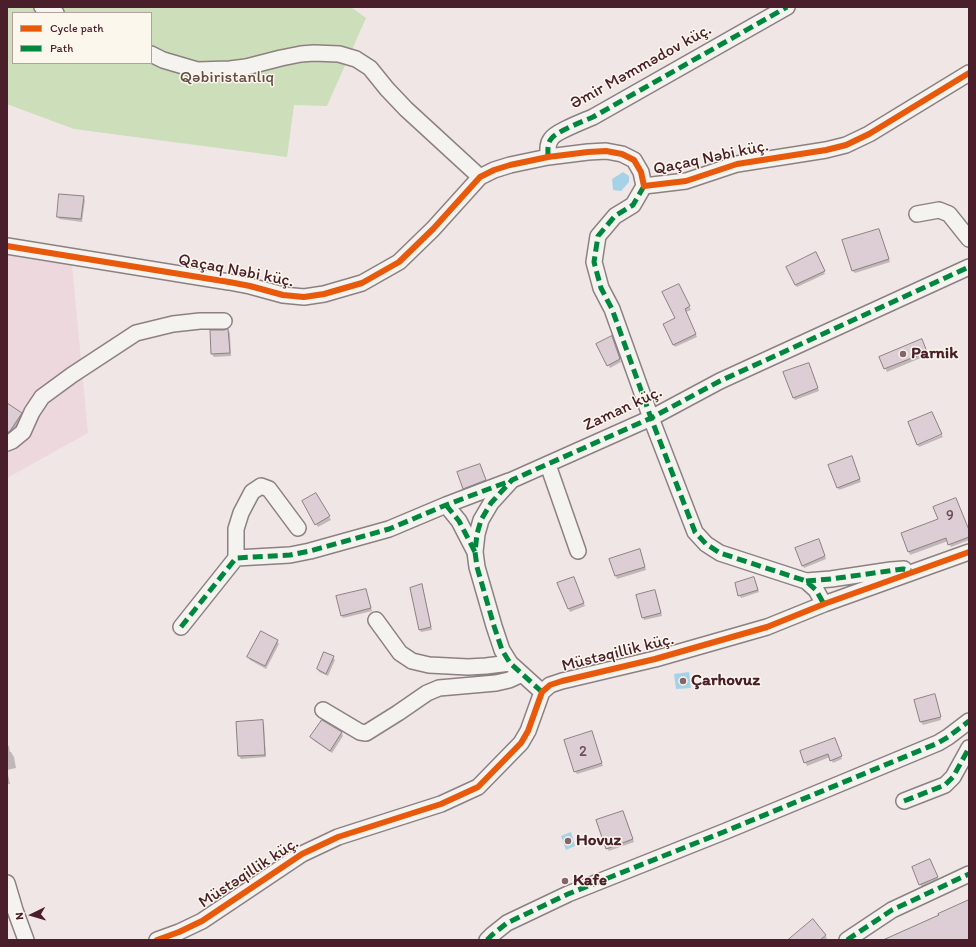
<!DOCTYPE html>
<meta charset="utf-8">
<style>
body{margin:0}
#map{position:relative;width:976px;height:947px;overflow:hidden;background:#f0e6e6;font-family:Itim,sans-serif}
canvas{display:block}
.frame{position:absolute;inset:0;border:8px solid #4a1f2b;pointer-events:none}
.legend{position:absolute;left:12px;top:12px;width:140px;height:52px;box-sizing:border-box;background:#fbf7ec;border:1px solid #b4a19f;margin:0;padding:5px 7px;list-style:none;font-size:12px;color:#4a1f2b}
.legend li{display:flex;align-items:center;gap:8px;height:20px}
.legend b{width:20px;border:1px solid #b4a19f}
.north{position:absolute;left:12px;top:895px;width:40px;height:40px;-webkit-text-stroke:3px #fbf7ec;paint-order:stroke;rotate:265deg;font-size:11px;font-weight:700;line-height:16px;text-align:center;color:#4a1f2b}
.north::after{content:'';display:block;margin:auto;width:14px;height:18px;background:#4a1f2b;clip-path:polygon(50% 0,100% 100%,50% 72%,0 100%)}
</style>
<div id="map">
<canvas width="976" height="947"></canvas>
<div class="frame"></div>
<ul class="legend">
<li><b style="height:5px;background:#e8590c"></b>Cycle path</li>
<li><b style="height:5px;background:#00873e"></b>Path</li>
</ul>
<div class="north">N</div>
</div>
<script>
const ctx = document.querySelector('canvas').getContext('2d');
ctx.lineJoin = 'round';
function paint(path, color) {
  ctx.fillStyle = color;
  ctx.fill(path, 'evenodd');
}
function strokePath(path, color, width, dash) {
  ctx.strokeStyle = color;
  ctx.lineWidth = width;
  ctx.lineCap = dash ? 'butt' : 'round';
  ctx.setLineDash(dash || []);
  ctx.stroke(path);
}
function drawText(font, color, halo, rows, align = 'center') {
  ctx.font = font + ' Itim,sans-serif';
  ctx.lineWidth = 3;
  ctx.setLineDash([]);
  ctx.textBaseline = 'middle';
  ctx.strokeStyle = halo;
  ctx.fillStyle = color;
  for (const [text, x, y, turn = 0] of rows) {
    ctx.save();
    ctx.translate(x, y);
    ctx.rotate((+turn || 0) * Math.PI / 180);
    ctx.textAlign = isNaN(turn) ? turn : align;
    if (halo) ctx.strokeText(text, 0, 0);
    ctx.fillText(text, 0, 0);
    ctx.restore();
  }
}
const built = new Path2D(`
 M 7,255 L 72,265 L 88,433 L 7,478 Z`);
const green = new Path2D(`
 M 7,7 L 351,7 L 366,18 L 327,106 L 294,105 L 287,157 L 74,129 L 7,104 ZM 13,13 L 151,13 L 151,63 L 13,63 Z`);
const water = new Path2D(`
 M 623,172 L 629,176 L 629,182 L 621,191 L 613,190 L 612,179 Z
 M 689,672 L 691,688 L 676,689 L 674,674 Z
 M 571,832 L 575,846 L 566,850 L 561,836 Z`);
const shadow = new Path2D(`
 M 83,197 L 85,200 L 82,222 L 59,219 L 58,216 Z
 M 879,230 L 890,262 L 855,273 L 853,271 Z
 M 817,257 L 825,274 L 797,287 L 795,285 Z
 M 679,285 L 691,310 L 686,312 L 697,337 L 675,347 L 673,344 Z
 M 228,330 L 230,333 L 231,356 L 214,357 L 212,354 Z
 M 613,340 L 621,362 L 610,368 L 597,345 Z
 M 923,343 L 928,355 L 887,372 L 880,357 Z
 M 810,367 L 819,391 L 795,400 L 793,397 Z
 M 7,404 L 21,413 L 23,416 L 10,435 L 7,432 Z
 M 942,435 L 943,437 L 919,447 L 918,445 Z
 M 853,460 L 861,482 L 839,490 L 838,487 Z
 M 481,468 L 486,483 L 465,491 L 464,489 Z
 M 316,494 L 331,520 L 318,527 L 303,502 Z
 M 967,526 L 969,526 L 969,540 L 951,547 L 948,541 L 910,555 L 902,533 Z
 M 820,543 L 826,559 L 804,568 L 802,565 Z
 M 641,553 L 646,570 L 617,579 L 610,559 Z
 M 754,578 L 759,592 L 741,598 L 739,595 Z
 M 575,581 L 585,606 L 570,612 L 559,584 Z
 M 422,585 L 423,588 L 432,630 L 421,632 L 420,629 Z
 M 366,590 L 367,593 L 372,611 L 343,618 L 342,615 Z
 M 655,591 L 656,594 L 662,616 L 644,620 L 643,617 Z
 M 277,641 L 279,644 L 266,669 L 250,660 L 248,657 Z
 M 333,657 L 335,660 L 328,676 L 319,672 L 318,669 Z
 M 936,698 L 941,720 L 923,725 L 921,722 L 915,700 Z
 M 262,721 L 264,724 L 266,757 L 241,759 L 239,756 L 237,723 Z
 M 322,721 L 342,733 L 343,736 L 332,753 L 313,740 L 311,737 Z
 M 593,735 L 603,766 L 577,774 L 575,771 Z
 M 836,742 L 842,759 L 833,763 L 830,757 L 807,766 L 801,752 Z
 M 7,743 L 9,747 L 10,752 L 11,752 L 14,757 L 16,768 L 7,770 L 10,784 L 7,784 Z
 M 624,815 L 634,842 L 609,851 L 607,848 Z
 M 931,863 L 939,880 L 922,888 L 913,868 Z
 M 825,935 L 827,938 L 825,940 L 789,940 Z`);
const building = new Path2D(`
 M 59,194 L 84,196 L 81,219 L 57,217 Z
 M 879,229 L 889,259 L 852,271 L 842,240 Z
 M 816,252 L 825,271 L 795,285 L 786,267 Z
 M 679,284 L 690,306 L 685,309 L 696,334 L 673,345 L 663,324 L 675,318 L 662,292 Z
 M 228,329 L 230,353 L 211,354 L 210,330 L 224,330 Z
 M 612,336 L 620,359 L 607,366 L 596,344 Z
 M 922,339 L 927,352 L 884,369 L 879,357 Z
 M 809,363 L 818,388 L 793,398 L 783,372 Z
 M 7,403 L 22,413 L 10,431 L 7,433 Z
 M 932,412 L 942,434 L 917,445 L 908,422 Z
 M 852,456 L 860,479 L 837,488 L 828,465 Z
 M 480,464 L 486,480 L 463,489 L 457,472 Z
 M 316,493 L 330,516 L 315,525 L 302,501 Z
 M 956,498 L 969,530 L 969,537 L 948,545 L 946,538 L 908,552 L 901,533 L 938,519 L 933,507 Z
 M 819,539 L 825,556 L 802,566 L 795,548 Z
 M 640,549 L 645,567 L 615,576 L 609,559 Z
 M 574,577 L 584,603 L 568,609 L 557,583 Z
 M 754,577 L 758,590 L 738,596 L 735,583 Z
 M 422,584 L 431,627 L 419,630 L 410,588 Z
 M 366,589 L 371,608 L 341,616 L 336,596 Z
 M 655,590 L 661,613 L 642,618 L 636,595 Z
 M 261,631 L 278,640 L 265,666 L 247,657 Z
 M 324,652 L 334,656 L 326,674 L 317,669 Z
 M 935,694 L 941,717 L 920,722 L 914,700 Z
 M 263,720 L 265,755 L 238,756 L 236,722 Z
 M 322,720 L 342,732 L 330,751 L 310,737 Z
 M 592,731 L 602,763 L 574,772 L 564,740 Z
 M 835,738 L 842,756 L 830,761 L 828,754 L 804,763 L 800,751 Z
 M 623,811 L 633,839 L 606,849 L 596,820 Z
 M 930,859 L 938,877 L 919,885 L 912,867 Z
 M 969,900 L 969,940 L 883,940 L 939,915 L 938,914 Z
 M 813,919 L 826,935 L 820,940 L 788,940 Z`);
const minor = new Path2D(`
 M 42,7 L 56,13
 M 151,54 L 163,60 L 197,70 L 230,69 L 246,67 L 281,58 L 301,54 L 314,53 L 339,54 L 356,59 L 370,68 L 387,89 L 406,109 L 480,177
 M 548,157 C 548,151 547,144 551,139 C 555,132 584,121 593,117 L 787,7
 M 644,186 L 633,205 L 615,216 L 598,236 L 594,262 L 601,288 L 612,309 L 651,418 L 695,532 L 706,544 L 720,553 L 806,581 L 816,590 L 824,604
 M 917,214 L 939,210 L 949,214 L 969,239
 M 7,246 L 229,282 L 250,286 L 283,295 L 304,297 L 324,294 L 362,283 L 399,262 L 433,229 L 480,177 L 494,170 L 510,165 L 548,157 L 588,152 L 606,151 L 622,154 L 634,160 L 641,172 L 644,186 L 686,181 L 737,164 L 826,150 L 846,145 L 869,134 L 969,73
 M 7,443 L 12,441 L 23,432 L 32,412 L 42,397 L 72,375 L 136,333 L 173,324 L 200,321 L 224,321
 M 548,465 L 578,551
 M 446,505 L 459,521 L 475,552
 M 236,558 L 236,529 L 241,513 L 252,492 L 261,486 L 269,489 L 298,528
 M 806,581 L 831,579 L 891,570 L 904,569
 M 376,620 L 400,653 L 412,661 L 429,665 L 468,667 L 486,666 L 510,663
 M 181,627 L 236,558 L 290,555 L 310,551 L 389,529 L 446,505 L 509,481
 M 542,692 L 510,663 L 502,650 L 494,626 L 477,567 L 475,552 L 477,534 L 481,520 L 491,503 L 512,480 L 651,418 L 720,381 L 969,267
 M 323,710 L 360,732 L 366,733 L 398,713 L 427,693 L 439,688 L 496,683 L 509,680 L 522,674
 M 904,801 L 945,785 L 953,777 L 969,748
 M 7,883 L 15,910 L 26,940
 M 157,940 L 179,932 L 202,921 L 302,854 L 338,837 L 441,804 L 478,787 L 521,743 L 528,731 L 542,692 L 550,685 L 562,681 L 655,659 L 767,627 L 824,604 L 969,552
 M 487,940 L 492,935 L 507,923 L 568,894 L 726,831 L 938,743 L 948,737 L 969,721
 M 847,940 L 892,910 L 969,874`);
const quiet = new Path2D(`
 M 548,157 C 548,151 547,144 551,139 C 555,132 584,121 593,117 L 787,7
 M 644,186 L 633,205 L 615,216 L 598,236 L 594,262 L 601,288 L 612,309 L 651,418 L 695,532 L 706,544 L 720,553 L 806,581 L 816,590 L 824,604
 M 446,505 L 459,521 L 475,552
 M 806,581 L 831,579 L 903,569 L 911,571
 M 181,627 L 236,558 L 290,555 L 310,551 L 389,529 L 446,505 L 510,481
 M 542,692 L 510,663 L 502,650 L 494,626 L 477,567 L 475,552 L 477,534 L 481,520 L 491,503 L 512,480 L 651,418 L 720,381 L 969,267
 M 904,801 L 945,785 L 953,777 L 969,748
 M 487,940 L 492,935 L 507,923 L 568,894 L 726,831 L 938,743 L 948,737 L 969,721
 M 847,940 L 892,910 L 969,874`);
const cycleway = new Path2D(`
 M 7,246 L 229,282 L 250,286 L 283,295 L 304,297 L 324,294 L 362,283 L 399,262 L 433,229 L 480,177 L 494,170 L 510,165 L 548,157 L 588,152 L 606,151 L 622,154 L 634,160 L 641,172 L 644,186 L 686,181 L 737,164 L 826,150 L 846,145 L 869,134 L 969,73
 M 157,940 L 179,932 L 202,921 L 302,854 L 338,837 L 441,804 L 478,787 L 521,743 L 528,731 L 542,692 L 550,685 L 562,681 L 655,659 L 767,627 L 824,604 L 969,552`);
const markers = [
 [903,354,4,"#84656c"],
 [683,681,4,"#84656c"],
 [568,841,4,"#84656c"],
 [565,881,4,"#84656c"]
];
const numberNames = [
 ["9",950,516],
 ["2",583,752]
];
const streetNames = [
 ["Əmir Məmmədov küç.",641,67,-29],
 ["Qaçaq Nəbi küç.",711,158,-12],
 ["Qaçaq Nəbi küç.",236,271,11],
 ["Zaman küç.",623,409,-25],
 ["Müstəqillik küç.",618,653,-14],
 ["Müstəqillik küç.",249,873,-33]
];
const parkNames = [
 ["Qəbiristanlıq",227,78]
];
const poiNames = [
 ["Parnik",911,354],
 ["Çarhovuz",691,681],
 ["Hovuz",576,841],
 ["Kafe",573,881]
];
paint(built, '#ecd8dd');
paint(green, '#ccdeba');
paint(water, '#a6d2e7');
paint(shadow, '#0003');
paint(building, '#ddced5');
strokePath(building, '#8d8082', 1);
strokePath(minor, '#8d8082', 18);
strokePath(minor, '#f5f3ef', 15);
strokePath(quiet, '#00873e', 5, [10, 5]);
strokePath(cycleway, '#e8590c', 6);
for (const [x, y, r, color] of markers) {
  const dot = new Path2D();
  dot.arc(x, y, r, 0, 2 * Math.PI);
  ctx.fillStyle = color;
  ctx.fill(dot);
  strokePath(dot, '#fbf7ec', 1.5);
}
drawText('15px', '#704c56', null, numberNames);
drawText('17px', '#4a1f2b', '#fbf7ec', streetNames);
drawText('17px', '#634d46', '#fbf7ec', parkNames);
drawText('bold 17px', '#4a1f2b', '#fbf7ec', poiNames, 'left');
</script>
